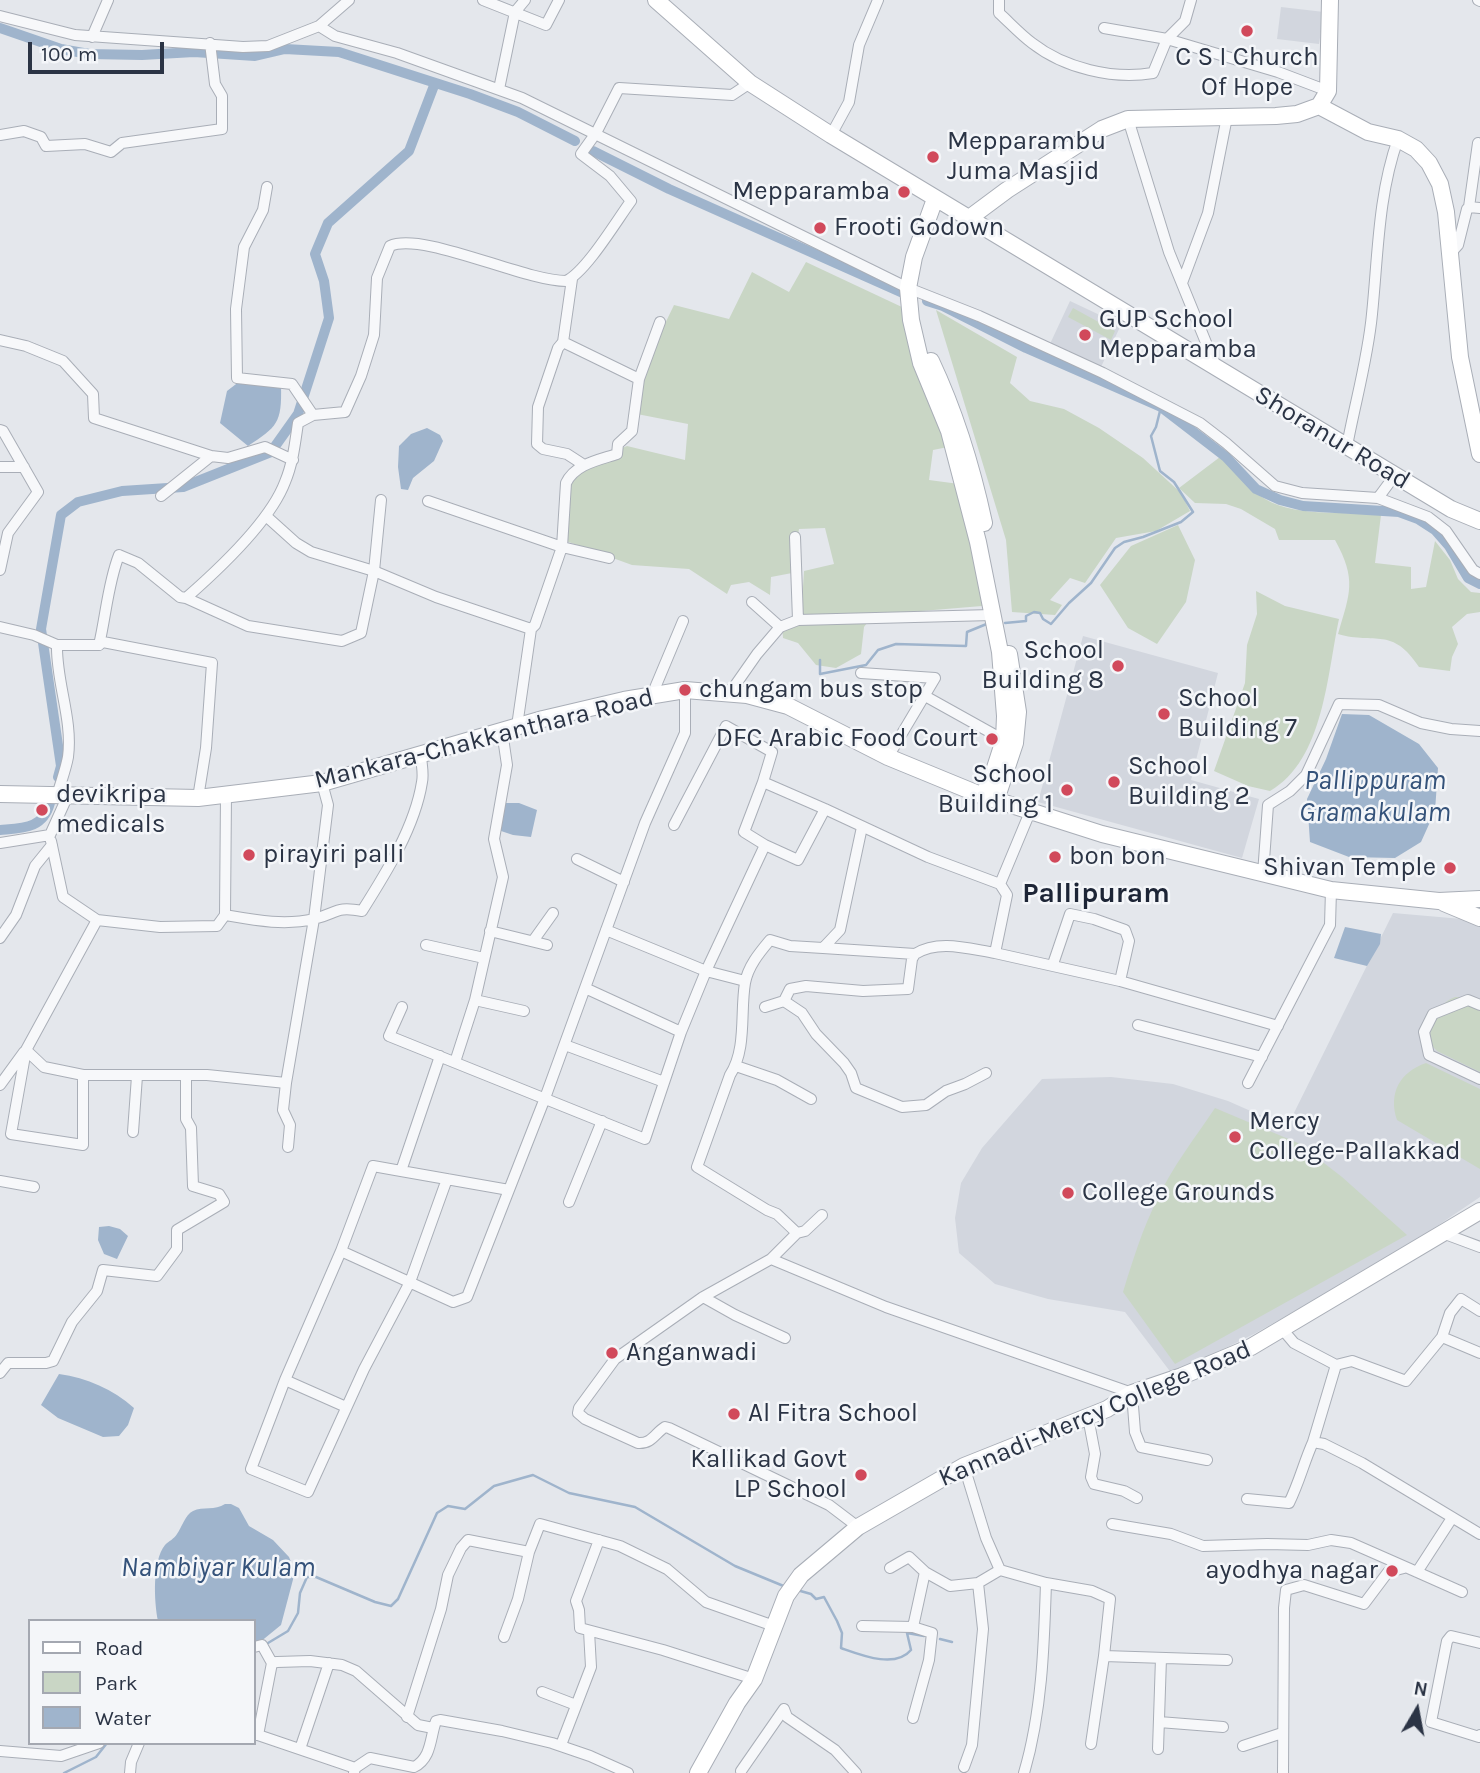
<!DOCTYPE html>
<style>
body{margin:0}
#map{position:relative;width:1480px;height:1773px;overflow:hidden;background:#e4e7ec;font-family:Karla,sans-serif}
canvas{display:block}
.legend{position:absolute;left:28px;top:1619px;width:228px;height:126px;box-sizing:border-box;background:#f4f6f9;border:2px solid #a4a8b1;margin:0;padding:9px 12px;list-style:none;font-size:21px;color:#2b3445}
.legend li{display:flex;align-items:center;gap:14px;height:35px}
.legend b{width:35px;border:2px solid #a4a8b1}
.north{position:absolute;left:1382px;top:1675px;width:70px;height:70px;-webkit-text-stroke:5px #f4f6f9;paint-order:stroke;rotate:10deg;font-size:19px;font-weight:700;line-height:28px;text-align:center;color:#2b3445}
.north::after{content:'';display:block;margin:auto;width:24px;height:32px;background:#2b3445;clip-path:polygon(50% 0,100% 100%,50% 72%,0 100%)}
.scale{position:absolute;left:28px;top:42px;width:136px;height:32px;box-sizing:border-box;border:4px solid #2b3445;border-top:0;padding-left:9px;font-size:21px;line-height:24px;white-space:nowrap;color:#2b3445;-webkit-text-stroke:5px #f4f6f9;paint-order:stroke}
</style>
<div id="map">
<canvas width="1480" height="1773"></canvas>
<ul class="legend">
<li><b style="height:9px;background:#fff"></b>Road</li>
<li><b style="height:19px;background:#c9d6c5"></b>Park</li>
<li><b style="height:19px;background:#9fb4cc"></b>Water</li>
</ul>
<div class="north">N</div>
<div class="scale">100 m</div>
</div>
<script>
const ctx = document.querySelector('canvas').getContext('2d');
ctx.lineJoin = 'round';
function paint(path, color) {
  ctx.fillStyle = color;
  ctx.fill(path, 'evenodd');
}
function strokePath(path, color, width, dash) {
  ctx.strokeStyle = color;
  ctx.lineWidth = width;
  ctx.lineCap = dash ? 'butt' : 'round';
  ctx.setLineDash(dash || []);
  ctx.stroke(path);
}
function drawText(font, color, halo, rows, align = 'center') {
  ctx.font = font + ' Karla,sans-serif';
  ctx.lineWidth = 5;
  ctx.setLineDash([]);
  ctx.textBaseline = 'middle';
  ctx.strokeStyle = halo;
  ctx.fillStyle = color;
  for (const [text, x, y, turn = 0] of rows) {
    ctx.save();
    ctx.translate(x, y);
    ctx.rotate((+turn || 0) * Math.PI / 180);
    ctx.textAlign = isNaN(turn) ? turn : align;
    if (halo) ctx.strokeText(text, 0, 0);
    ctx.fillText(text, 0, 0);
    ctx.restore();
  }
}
const built = new Path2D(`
 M 1281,7 L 1324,12 L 1319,44 L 1277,39 Z
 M 1070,301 L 1121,325 L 1100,369 L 1049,346 Z
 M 1083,636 L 1218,673 L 1191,780 L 1259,799 L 1242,858 L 1038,802 Z
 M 1393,913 L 1462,919 L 1480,927 L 1480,1197 L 1415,1241 L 1316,1299 L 1254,1334 L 1172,1374 L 1125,1312 L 1048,1299 L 995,1284 L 959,1253 L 955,1218 L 961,1183 L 982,1148 L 1042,1079 L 1111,1077 L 1173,1084 L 1228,1101 L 1287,1127 Z`);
const green = new Path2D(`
 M 806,262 L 904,308 L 948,447 L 933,450 L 929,480 L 959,484 L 976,549 L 982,606 L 873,615 L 864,627 L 861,654 L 836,668 L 816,665 L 798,643 L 783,638 L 782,625 L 801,619 L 804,571 L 834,564 L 825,528 L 799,529 L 792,573 L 771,577 L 770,595 L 749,582 L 731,585 L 727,594 L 689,569 L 632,565 L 566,541 L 569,483 L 588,462 L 627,446 L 685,460 L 688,424 L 637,414 L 647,361 L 674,305 L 729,319 L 752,272 L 789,292 Z
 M 1073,308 L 1115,331 L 1111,340 L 1068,317 Z
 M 936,310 L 1017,357 L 1010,383 L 1030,401 L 1064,409 L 1099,428 L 1143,458 L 1181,493 L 1190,511 L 1156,531 L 1116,538 L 1085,583 L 1070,578 L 1050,600 L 1062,605 L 1055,615 L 1012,612 L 1006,540 Z
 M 1220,457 C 1233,469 1245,484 1259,495 C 1290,519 1344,510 1381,515 L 1375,563 L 1411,567 L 1411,589 L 1426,587 L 1435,541 L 1450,560 L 1458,579 L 1471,592 L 1480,593 L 1480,612 L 1467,614 L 1452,627 L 1458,644 L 1452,657 L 1450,671 L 1419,667 C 1392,626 1376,645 1338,634 C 1350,593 1357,580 1335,540 L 1279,540 L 1275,529 L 1241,509 L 1226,504 L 1195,503 L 1179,488 Z
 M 1178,525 L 1195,560 L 1186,602 L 1157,644 L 1128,628 L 1100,585 L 1131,546 Z
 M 1256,591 L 1285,606 L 1339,619 C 1327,674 1324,760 1270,791 L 1248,786 L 1214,771 L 1245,683 L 1247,645 L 1257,614 Z
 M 1455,997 L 1466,997 L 1480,1003 L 1480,1072 L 1437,1051 L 1429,1043 C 1431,1024 1436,1004 1455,997 Z
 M 1426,1063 L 1480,1089 L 1480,1169 L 1397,1120 C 1388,1093 1400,1072 1426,1063 Z
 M 1215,1108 L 1298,1143 L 1342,1177 L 1407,1235 L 1175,1364 L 1123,1292 C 1133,1260 1142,1230 1157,1200 C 1172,1167 1195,1138 1215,1108 Z`);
const water = new Path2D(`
 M 240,381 L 281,386 C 282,423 277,427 248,446 L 220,423 L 227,391 Z
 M 427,428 L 440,435 L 443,441 L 434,461 L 413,478 L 408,490 L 401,489 L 398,467 L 399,446 L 411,434 Z
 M 1342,714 L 1369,715 L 1419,744 L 1438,768 L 1435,811 L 1421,842 L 1395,858 L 1349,857 L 1310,842 L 1307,799 L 1326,759 Z
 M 503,803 L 519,803 L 537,810 L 531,837 L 513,835 L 495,829 Z
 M 1345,927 L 1381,934 L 1380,944 L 1367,966 L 1334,958 Z
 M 109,1226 L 120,1229 L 128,1236 L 117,1259 L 104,1254 L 98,1240 L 99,1227 Z
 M 59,1374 C 87,1378 113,1389 134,1408 L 128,1425 L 119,1436 L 103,1437 L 58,1418 L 41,1405 Z
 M 225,1504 L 231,1504 L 239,1508 L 249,1526 L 273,1540 L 289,1557 L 295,1572 L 281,1625 L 254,1647 L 254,1621 L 158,1621 C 154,1602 152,1561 165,1545 C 169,1541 174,1539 177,1534 C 182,1527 185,1515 193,1511 C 203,1506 215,1511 225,1504 Z`);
const stream = new Path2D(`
 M 1005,623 L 1026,621 L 1026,616 L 1034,612 L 1040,613 L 1043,619 L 1051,624 L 1069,603 L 1091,583 L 1115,548 L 1124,542 L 1143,537 L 1181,522 L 1193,512 L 1174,482 L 1160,471 L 1151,436 L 1156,427 L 1161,407
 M 820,660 L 820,674 L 866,665 L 878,650 L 896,644 L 966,646 L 967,632 L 989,623
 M 797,1590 L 811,1594 L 816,1599 L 824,1597 L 837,1621 L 842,1633 L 841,1648 C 861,1655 895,1669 911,1650 L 907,1633 L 924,1636
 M 940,1639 L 952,1642
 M 268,1643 L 288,1631 L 298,1613 L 300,1593 L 307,1577 L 316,1577 L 375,1602 L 391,1606 L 398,1599 L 437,1513 L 448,1506 L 465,1509 L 494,1486 L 533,1475 L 569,1493 L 635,1507 L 735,1566 L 786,1587
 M 64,1773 L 96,1757 L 107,1743`);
const canal = new Path2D(`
 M 0,28 L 61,49 L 89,54 L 142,55 L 194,52 L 255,56 L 285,49 L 339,52 L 470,94 L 518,112 L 575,141
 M 593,151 L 669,189 L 905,294
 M 927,301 L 943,306 L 1026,348 L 1161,407 L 1226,457 L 1256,489 L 1280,500 L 1303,506 L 1399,512 L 1418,519 L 1435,530 L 1449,546 L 1468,578 L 1480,584
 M 58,777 L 61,766 L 41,629 L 61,515 L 78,502 L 122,491 L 183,487 L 271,452 L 298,414 L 329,318 L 324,281 L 315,254 L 328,223 L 409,151 L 435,83
 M 0,830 C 23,828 43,829 50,803`);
const street = new Path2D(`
 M 483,0 L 546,25 L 559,0
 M 999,0 L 999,13 C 1010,23 1020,34 1032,43 C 1064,68 1113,80 1153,73 L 1167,39 L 1278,72 L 1328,91
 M 1478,0 L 1480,1
 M 0,16 L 75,35 L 243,47 L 268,46 L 319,26 L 335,36 L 397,53 L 522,98 L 908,288 L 979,316 L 1103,373 L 1200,423 L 1226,443 L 1275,486 L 1302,493 L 1378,498 L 1428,517 L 1446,531 L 1473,570 L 1480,574
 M 319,26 L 349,0
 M 1104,28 L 1167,39 L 1185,21 L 1191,0
 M 92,37 L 108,0
 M 499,89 L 515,12 L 525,0
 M 1128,119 L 1169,252 L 1216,367
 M 0,135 L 24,131 L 41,137 L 46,146 L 85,144 L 111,152 L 122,143 L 222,129 L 222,96 L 215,84 L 210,43
 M 831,135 L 849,102 L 859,45 L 878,0
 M 267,187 L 263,210 L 244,247 L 236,309 L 237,378 L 292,384 L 313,415
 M 1469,207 L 1478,143
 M 1449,255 L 1458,245 L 1467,209 L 1469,207 L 1480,208
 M 1182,283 L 1208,213 L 1227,117
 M 0,340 L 26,346 L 63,361 L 93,394 L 94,418 L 211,456 L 228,458 L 265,447 L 293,460
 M 563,342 L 572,279
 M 0,430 L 3,431 L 38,492 L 8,533 L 0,570
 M 1347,446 C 1355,403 1368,358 1372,314 C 1378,256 1378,195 1398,139
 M 584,465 L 567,454 L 543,449 L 537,444 L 538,407 L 558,348 L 563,342 L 639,379
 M 0,467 L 24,467
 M 161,496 L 211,456
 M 1378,498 L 1395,475
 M 428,501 L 562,547 L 609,558
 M 266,516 L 296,543 L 311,552 L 374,571 L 436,597 L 531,629
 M 795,537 L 798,620
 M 186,598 L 248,626 L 342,641 L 361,633 L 374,571 L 381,500
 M 752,602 L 780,627
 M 0,627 L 34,635 L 57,645
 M 99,645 L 103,642 L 212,663 L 206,748 L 198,798
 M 861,673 L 935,678 L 888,757
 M 729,694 L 757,654 L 780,627 L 798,620 L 992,615
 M 652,695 L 683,621
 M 925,696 L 1004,740
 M 517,726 L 531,629 L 535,625 L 562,547 L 566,483 C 575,464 599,460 617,454 L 618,444 L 632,431 L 639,379 L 660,322
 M 226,795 L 225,915 C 254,920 284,926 314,919 C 338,913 335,906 362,911 C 386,873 415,827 422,782 C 424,773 421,763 421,754
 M 674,825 L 726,726 L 772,752 L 763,782 L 825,809 L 928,857 L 1000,884 L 1007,895 L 995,953 L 1120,981 L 1278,1026
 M 51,841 L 63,897 L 97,920
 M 0,843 L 50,835 L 68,795 L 59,789 C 62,779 66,768 68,757 C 73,719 56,682 57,645 L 99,645 C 106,615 108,583 119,555 L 138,563 L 180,597 L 186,598 C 218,570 270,522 285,482 C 293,463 295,443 298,423 L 313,415 L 345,412 L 361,376 L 374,335 L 377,278 L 390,246 C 422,231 524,281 566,281 C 586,272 617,220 631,201 L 610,176 L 581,154 L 596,133 L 619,88 L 732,95 L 750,83
 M 765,845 L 798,860 L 825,809
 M 577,859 L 624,882
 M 1263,874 L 1268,805 L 1290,791 L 1306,775 L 1339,704 L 1379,705 L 1421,723 L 1451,729 L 1480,731
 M 1000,884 L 1030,812
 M 225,915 L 217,926 L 160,927 L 97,920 L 26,1050 L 44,1067 L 83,1075 L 207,1075 L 286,1083
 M 606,930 L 706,971 L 745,981
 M 490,931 L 547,945
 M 0,938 L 16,915 L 35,866 L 52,845
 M 533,941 L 553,913
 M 426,945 L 484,958
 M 823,948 L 915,954 C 939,939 969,949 995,953
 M 1053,964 L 1070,914 L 1094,919 L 1125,930 L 1129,941 L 1120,981
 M 585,988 L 681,1032
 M 475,1000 L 524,1011
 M 784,1001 L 790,989 L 806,986 L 863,991 L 908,989 L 912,959 L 915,954
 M 1480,1005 L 1468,1000 L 1433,1014 L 1424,1032 L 1429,1055 L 1480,1079
 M 402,1007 L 389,1036 L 645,1139 L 681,1032 L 706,971 L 765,845 L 744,832 L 763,782
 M 765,1007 L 784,1001 L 802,1013 L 816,1034 L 844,1063 L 851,1073 L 856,1088 L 902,1107 L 926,1105 L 946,1091 L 965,1084 L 986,1073
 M 1138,1025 L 1262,1057
 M 565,1045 L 664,1082
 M 26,1050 L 11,1134 L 83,1145 L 83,1075
 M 455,1062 L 475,1000 L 503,877 L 494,839 L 507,765 L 502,731
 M 736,1066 L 777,1080 L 811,1099
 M 1248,1083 L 1330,925 L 1331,890
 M 0,1085 L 24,1052
 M 133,1132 L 137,1076
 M 288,1147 L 290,1125 L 283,1110 L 286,1083 L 314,919 L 328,805 L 322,783
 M 401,1171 L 509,1190
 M 447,1179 L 410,1282 L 364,1369 L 308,1492 L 251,1469 L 285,1380 L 341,1251 L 453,1302 L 467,1297 L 545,1098 L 645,823 L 685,733 L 685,690
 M 0,1181 L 34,1187
 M 569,1202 L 602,1121
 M 822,1215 L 805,1231 L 797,1233 L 771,1259 L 703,1297 L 615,1359 L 579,1408 L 578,1413 L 585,1419 L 638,1443 C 652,1444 655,1433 665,1427 L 669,1428 L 829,1505 L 858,1527
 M 797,1233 L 777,1214 L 767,1210 L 697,1167 L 730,1075 C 747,1049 740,1012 745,983 C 748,966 760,952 770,940 L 790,946 L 823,948 L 840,930 L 862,827
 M 1445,1234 L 1480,1247
 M 341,1251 L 373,1166 L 401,1171 L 440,1056
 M 771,1259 L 886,1307 L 1132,1393 L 1135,1432 L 1141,1447 L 1207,1460
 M 703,1297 L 735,1315 L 785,1338
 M 1283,1330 L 1294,1343 L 1336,1365 L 1352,1361 L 1406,1381 L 1442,1337 L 1480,1353
 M 1442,1337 L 1450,1313 L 1461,1299 L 1480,1311
 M 0,1373 L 8,1363 L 46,1363 L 53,1361 L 72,1322 L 97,1291 L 103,1270 L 157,1276 L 177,1249 L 177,1230 L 224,1202 L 219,1194 L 193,1186 L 191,1128 L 186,1119 L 186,1075
 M 285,1380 L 346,1407
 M 1088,1417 L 1095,1454 L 1091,1477 L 1094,1484 L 1124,1491 L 1137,1498
 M 1313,1442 L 1336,1365
 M 964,1466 L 986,1538 L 1000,1570 L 978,1583
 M 1247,1499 L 1289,1503 C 1299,1483 1304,1462 1313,1442 L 1324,1444 L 1362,1463 L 1480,1534
 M 1452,1518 L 1417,1572 L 1462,1592
 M 1112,1524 L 1171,1534 L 1203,1546 L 1267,1544 L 1308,1545 L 1331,1540 L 1351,1543 L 1417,1572
 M 599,1540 L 576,1601 L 579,1610 L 580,1628 L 663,1650 L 754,1679
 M 890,1568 L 909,1557 L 925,1572
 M 1000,1570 L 1046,1583 C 1044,1647 1042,1712 1024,1773
 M 1046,1583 L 1092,1591 L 1110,1599 L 1104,1656 L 1091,1744
 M 862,1626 L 913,1627
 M 504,1637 L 518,1599 L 529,1552
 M 1480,1643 L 1451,1636 L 1447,1641 L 1431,1722 L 1479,1737 L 1480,1735
 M 254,1647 L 262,1645 L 272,1663
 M 1104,1656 L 1227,1660
 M 542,1692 L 576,1705
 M 407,1717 L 441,1609 L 448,1575 L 461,1548 L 468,1540 L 529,1552 L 540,1524 L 620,1546 L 667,1569 L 706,1602 L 774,1626
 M 913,1718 L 929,1660 L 932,1633 L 913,1627 L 925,1572 L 950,1586 L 978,1583 L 983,1629 L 972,1745 L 964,1767
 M 1159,1722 L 1223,1727
 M 254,1735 L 258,1735 L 272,1663 L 277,1662 L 310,1661 L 342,1665 L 356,1671 L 418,1725 L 433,1728
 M 258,1735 L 355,1768
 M 561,1745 L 591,1667 L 589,1631
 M 1243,1746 L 1282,1733
 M 300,1749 L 329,1663
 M 1158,1749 L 1161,1658
 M 0,1751 L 61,1756 L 99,1743
 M 741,1771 L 784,1709 L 787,1717 L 835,1750 L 856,1773
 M 130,1773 L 131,1762 L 139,1743
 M 354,1773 L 355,1768 L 370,1758 L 414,1767 C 432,1758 430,1737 436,1721 L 440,1720 L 502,1731 L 552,1743 L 590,1756 L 628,1773
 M 1283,1773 L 1284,1608 L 1286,1590 L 1304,1585 L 1364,1604 L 1388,1572 L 1404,1568`);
const secondary = new Path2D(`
 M 656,0 L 750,83 L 831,135 L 1451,509 L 1480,521
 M 1319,106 L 1368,132 L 1398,139 L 1416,149 L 1429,163 L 1440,184 L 1446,212 L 1460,357 L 1480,454
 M 935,199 L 914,257 L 908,288 L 911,320 L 921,363 L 949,431 L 978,542 L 1000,652 L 1005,716 L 1004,740 L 994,771 L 983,796
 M 968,219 L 1007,190 L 1102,129 L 1128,119 L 1276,116 L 1297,114 L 1319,106 L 1328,91 L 1330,0
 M 931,361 C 955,412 972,467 984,523
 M 0,794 L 198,798 L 322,783 L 543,719 L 624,700 L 685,690 L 747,695 L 788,706 L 888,757 L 983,796 L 1102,834 L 1331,890 L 1439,901 L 1480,899
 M 996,800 L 1015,743 L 1018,712 L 1009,654
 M 1444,903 L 1480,918
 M 698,1773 L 737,1703 L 754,1679 L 786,1596 L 801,1575 L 858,1527 L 964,1466 L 1107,1409 L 1132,1393 L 1182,1376 L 1251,1347 L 1480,1211`);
const markers = [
 [1247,31,7,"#d1495b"],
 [933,157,7,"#d1495b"],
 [904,192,7,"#d1495b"],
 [820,228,7,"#d1495b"],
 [1085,335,7,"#d1495b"],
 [1118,666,7,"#d1495b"],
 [685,690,7,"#d1495b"],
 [1164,714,7,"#d1495b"],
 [992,739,7,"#d1495b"],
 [1114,782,7,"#d1495b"],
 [1067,790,7,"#d1495b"],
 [42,810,7,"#d1495b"],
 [249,855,7,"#d1495b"],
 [1055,857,7,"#d1495b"],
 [1450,868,7,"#d1495b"],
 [1235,1137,7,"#d1495b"],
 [1068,1193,7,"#d1495b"],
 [612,1353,7,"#d1495b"],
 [734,1414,7,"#d1495b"],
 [861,1475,7,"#d1495b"],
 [1392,1571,7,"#d1495b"]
];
const poiNames = [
 ["C S I Church",1247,58,"center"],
 ["Of Hope",1247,88,"center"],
 ["Mepparambu",947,142],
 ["Juma Masjid",947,172],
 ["Mepparamba",890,192,"right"],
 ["Frooti Godown",834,228],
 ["GUP School",1099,320],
 ["Mepparamba",1099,350],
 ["School",1104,651,"right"],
 ["Building 8",1104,681,"right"],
 ["chungam bus stop",699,690],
 ["School",1178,699],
 ["Building 7",1178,729],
 ["DFC Arabic Food Court",978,739,"right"],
 ["School",1128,767],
 ["Building 2",1128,797],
 ["School",1053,775,"right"],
 ["Building 1",1053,805,"right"],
 ["devikripa",56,795],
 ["medicals",56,825],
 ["pirayiri palli",263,855],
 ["bon bon",1069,857],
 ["Shivan Temple",1436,868,"right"],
 ["Mercy",1249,1122],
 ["College-Pallakkad",1249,1152],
 ["College Grounds",1082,1193],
 ["Anganwadi",626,1353],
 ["Al Fitra School",748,1414],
 ["Kallikad Govt",847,1460,"right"],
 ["LP School",847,1490,"right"],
 ["ayodhya nagar",1378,1571,"right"]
];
const streetNames = [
 ["Shoranur Road",1332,438,31],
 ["Mankara-Chakkanthara Road",484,739,-14],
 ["Kannadi-Mercy College Road",1095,1414,-23]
];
const waterNames = [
 ["Pallippuram",1375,781],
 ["Gramakulam",1375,813],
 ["Nambiyar Kulam",218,1568]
];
const neighbourhoodNames = [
 ["Pallipuram",1096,894]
];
paint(built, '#d2d6de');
paint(green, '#c9d6c5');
paint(water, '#9fb4cc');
strokePath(stream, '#9fb4cc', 2.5);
strokePath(canal, '#9fb4cc', 10);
strokePath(street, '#a9aeb7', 12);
strokePath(secondary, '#a9aeb7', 18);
strokePath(street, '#f7f8fa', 10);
strokePath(secondary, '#fff', 16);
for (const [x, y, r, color] of markers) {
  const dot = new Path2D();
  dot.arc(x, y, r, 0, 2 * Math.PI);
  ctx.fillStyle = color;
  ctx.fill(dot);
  strokePath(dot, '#f4f6f9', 2.5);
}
drawText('26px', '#2b3445', '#f4f6f9', poiNames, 'left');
drawText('26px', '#2b3445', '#f4f6f9', streetNames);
drawText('italic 28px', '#34527a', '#f4f6f9', waterNames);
drawText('bold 28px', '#1d2536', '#f4f6f9', neighbourhoodNames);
</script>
